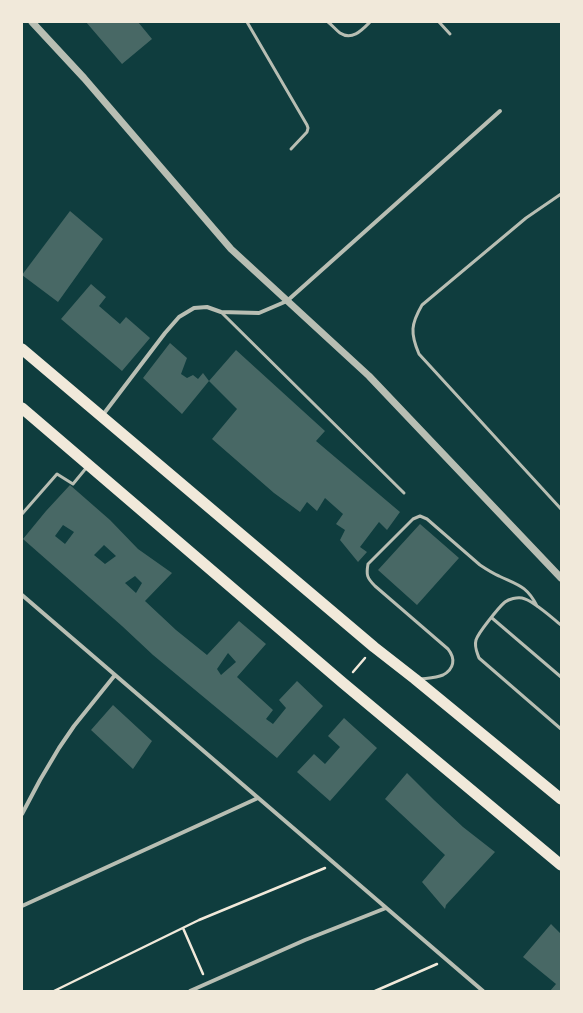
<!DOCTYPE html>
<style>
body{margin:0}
#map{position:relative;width:583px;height:1013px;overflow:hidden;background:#0f3d3e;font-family:Manrope,sans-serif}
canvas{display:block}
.frame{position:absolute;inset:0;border:23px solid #f1e9da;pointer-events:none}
</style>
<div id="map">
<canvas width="583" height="1013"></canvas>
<div class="frame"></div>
</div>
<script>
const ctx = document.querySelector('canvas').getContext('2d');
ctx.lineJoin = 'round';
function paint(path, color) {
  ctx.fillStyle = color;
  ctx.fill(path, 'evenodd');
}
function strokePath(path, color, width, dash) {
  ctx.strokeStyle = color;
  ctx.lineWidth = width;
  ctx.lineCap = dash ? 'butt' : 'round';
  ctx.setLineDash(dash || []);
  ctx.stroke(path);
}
const building = new Path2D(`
 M 86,22 L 138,22 L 152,39 L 122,64 Z
 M 70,211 L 103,239 L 58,302 L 22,275 Z
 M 91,284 L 106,297 L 99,306 L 120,324 L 126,317 L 150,338 L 122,371 L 61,319 Z
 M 170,343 L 187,358 L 181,374 L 187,378 L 193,375 L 198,379 L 203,373 L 209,381 L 182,414 L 143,378 Z
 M 236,350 L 325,431 L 316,441 L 400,512 L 387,530 L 379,522 L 360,547 L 367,552 L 358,562 L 340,540 L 345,530 L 336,524 L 343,514 L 325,498 L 317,511 L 307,502 L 300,512 L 274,493 L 212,439 L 237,409 L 209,381 Z
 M 70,485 L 110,520 L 138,549 L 172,573 L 145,601 L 176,630 L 207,655 L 239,621 L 266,644 L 237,677 L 273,710 L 266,719 L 273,724 L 286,708 L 279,700 L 297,681 L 323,706 L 277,758 L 153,655 L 122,626 L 23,539 L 46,511 ZM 63,525 L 74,532 L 65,544 L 55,536 ZM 104,545 L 116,556 L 105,564 L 94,555 ZM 135,576 L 142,583 L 136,593 L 125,583 ZM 228,653 L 236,662 L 221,675 L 217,669 Z
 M 420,524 L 459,558 L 417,605 L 378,570 Z
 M 113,705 L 152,741 L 133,769 L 91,730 Z
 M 344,718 L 377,748 L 330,801 L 297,772 L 314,754 L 325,764 L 340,747 L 328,736 Z
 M 407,773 L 434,800 L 463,827 L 495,852 L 446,905 L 445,909 L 422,882 L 445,855 L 385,799 Z
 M 551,924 L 561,934 L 561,991 L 550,991 L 556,984 L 523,957 Z`);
const path = new Path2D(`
 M 353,672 L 365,658
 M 183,928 L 203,974
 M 54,991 L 199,920 L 325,868
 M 375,991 L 437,964`);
const service = new Path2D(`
 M 247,22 L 307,125 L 308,128 L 307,132 L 291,149
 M 328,22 C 332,25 336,30 340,33 C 352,41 362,30 370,22
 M 439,22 L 450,34
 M 561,194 L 526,218 L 422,305 C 411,324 410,333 419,354 L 561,509
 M 221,312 L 404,493
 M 22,514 L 57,474 L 73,484 L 87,467
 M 492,618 L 561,677
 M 561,625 C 552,618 533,600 522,598 C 517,597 509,599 505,602 C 499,607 478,633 476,640 C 474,647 477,652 479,658 L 561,729
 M 420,679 C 428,678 436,678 443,675 C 454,669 456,659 448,649 L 375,586 C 367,578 366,575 368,564 L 413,519 L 420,516 L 427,519 L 480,565 C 486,569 492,573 499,576 C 518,585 527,586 537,606`);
const minor = new Path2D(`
 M 102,416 L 165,333 L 179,317 L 194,308 L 207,307 L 221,312 L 259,313 L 287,301 L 500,111
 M 22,595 L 483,991
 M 22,814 L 40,780 L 59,748 L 74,726 L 115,675
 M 22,906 L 258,798
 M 190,991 L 305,940 L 386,908`);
const tertiary = new Path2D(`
 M 32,22 L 84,78 L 231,249 L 369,376 L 561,578`);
const trunk = new Path2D(`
 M 22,349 L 374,647 L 415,679 L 561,799
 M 22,408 L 343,683 L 561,865`);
paint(building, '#486865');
strokePath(path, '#f1e9da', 2.5);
strokePath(service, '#b8beb3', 3);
strokePath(minor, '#b8beb3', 4);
strokePath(tertiary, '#b8beb3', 7);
strokePath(trunk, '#f1e9da', 11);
</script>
